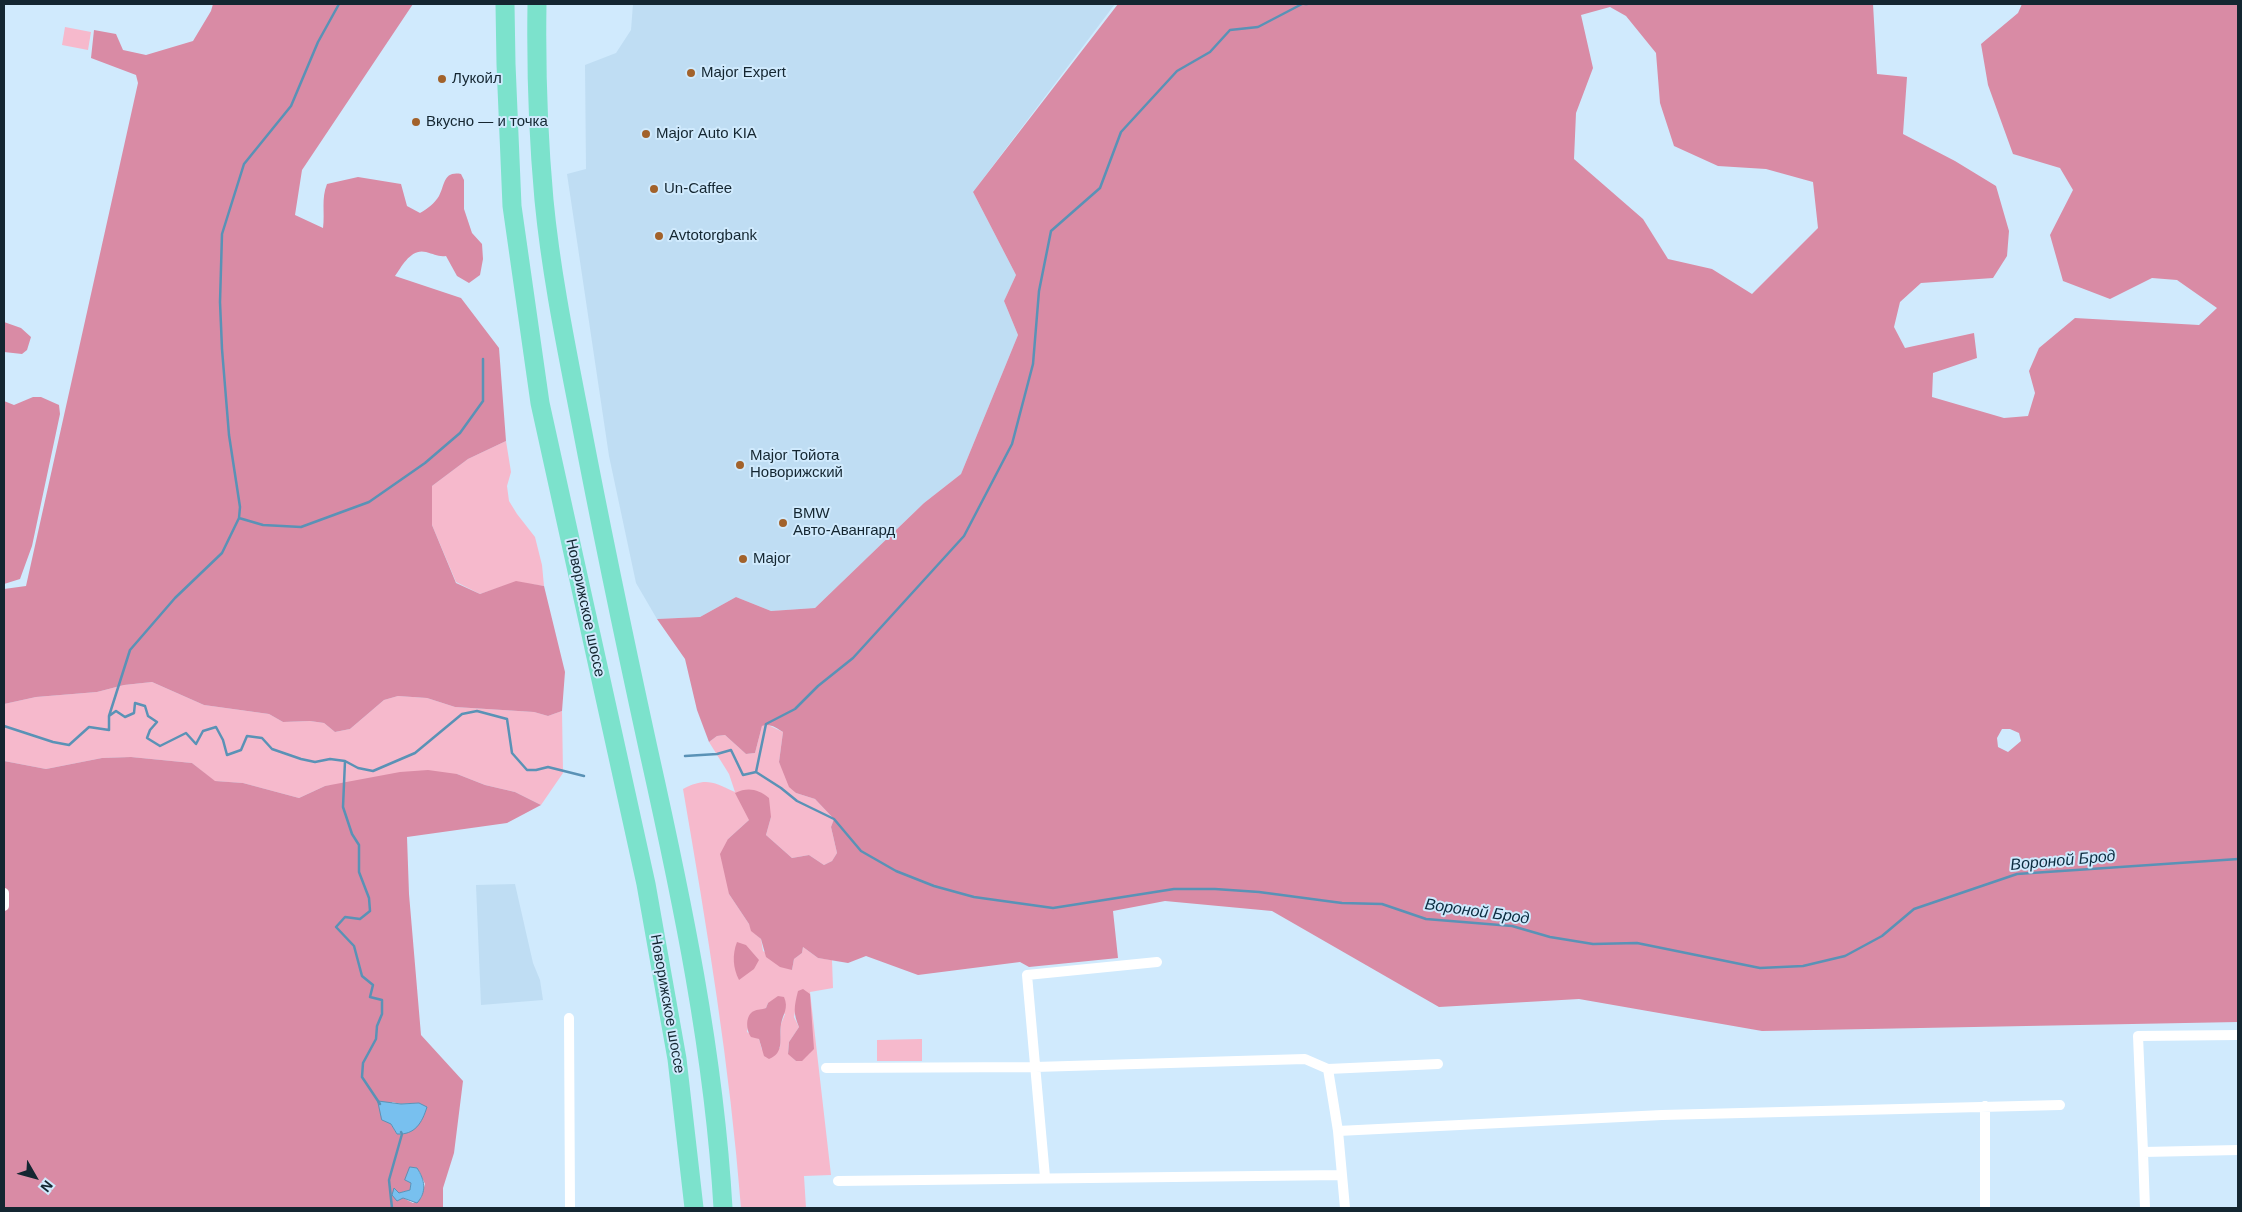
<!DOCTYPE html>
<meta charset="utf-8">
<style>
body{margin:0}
#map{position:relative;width:2242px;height:1212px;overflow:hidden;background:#d0eafd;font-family:Arial,sans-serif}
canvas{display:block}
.frame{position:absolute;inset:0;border:5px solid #142631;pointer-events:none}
.north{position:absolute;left:10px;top:1152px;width:50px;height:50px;-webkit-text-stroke:4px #d0eafd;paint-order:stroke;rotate:128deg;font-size:14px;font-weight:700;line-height:20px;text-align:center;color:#142631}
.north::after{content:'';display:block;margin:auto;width:18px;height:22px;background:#142631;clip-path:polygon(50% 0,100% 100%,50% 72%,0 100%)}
</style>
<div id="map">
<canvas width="2242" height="1212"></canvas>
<div class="frame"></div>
<div class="north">N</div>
</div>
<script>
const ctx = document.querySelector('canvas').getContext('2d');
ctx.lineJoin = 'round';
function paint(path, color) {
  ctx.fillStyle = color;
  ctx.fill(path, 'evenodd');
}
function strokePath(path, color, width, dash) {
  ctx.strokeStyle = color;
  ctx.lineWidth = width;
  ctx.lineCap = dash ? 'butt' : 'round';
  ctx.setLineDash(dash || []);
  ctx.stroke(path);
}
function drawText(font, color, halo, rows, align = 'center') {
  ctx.font = font + ' Arial,sans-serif';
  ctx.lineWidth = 4;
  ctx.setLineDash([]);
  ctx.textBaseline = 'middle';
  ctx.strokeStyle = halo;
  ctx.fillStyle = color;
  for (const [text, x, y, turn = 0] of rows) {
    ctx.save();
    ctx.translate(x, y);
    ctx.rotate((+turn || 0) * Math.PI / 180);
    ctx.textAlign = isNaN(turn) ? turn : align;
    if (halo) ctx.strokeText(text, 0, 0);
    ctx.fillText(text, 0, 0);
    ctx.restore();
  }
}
const built = new Path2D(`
 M 633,4 L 1115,4 L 973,192 L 1016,275 L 1004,301 L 1018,335 L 961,474 L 924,503 L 815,608 L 771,611 L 736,597 L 700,617 L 657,619 L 636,583 L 609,456 L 567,174 L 586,169 L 585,65 L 616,53 L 631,30 Z
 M 515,884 L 533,963 L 540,980 L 543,1000 L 481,1005 L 476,885 Z`);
const green = new Path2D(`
 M 65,27 L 91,32 L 88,50 L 62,45 Z
 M 506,441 L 511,472 L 507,486 L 509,501 L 517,514 L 535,537 L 542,565 L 544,586 L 516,582 L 480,594 L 456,582 L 432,525 L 432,486 L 468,459 Z
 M 152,682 L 204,705 L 269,714 L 283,722 L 310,721 L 324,723 L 335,732 L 350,729 L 384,700 L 398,696 L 427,698 L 455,707 L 534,712 L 548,716 L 562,711 L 563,773 L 541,805 L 515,792 L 485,785 L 457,774 L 325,786 L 299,798 L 243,783 L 214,781 L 192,763 L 131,757 L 102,758 L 46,769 L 4,761 L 4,704 L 36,697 L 97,692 L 124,685 Z
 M 766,724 L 783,732 L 779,762 L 796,793 L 815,799 L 834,819 L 831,827 L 837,853 L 832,861 L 824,865 L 809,855 L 792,858 L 766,835 L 771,817 L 749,820 L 728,839 L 729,894 L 749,924 L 752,931 L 761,939 L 763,951 L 792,970 L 794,959 L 802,953 L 803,947 L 818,958 L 832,960 L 833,988 L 810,992 L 831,1175 L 804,1176 L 806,1208 L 741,1208 C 730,1067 707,928 683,789 C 706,777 713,782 735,792 L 729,774 L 709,742 L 717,736 L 725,735 L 746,754 L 755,753 L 762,726 ZM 768,1003 L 785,1014 L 781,1024 L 780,1048 L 762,1050 L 759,1039 L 747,1032 C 748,1022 757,1011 766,1008 ZM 796,1006 L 810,1053 L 796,1061 L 788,1053 L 789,1042 L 799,1027 L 794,1017 Z
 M 922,1039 L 922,1061 L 877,1061 L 877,1040 Z`);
const forest = new Path2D(`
 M 213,4 L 413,4 L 302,170 L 295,215 L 323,228 C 325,212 321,199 327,184 L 358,177 L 401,184 L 407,206 L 420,213 C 427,209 435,203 439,196 C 445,185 443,171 461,174 L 464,180 L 464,209 L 472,233 L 482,244 L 483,259 L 480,275 L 469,283 L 457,276 L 446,256 C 438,257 434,254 426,252 C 411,248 402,266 395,276 L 461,298 L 499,348 L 506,441 L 468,459 L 432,486 L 432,525 L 456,583 L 480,594 L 516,581 L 544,586 L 565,672 L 562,711 L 548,716 L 534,712 L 455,707 L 427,698 L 398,696 L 384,700 L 350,729 L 335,732 L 324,723 L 310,721 L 283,722 L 269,714 L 204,705 L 152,682 L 124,685 L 97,692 L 36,697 L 4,704 L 4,589 L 26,586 L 138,83 L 136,75 L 91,58 L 94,30 L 116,34 L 123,50 L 146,55 L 193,41 L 211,11 Z
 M 1118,4 L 1873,4 L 1877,74 L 1907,77 L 1903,134 L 1955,161 L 1996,186 L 2009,231 L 2007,256 L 1993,278 L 1921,283 L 1900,302 L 1894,327 L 1905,348 L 1974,333 L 1977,358 L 1933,373 L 1932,397 L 2004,418 L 2028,416 L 2035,393 L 2029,371 L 2039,348 L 2075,318 L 2199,325 L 2217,308 L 2177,280 L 2152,278 L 2110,299 L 2063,281 L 2050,235 L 2073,190 L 2060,168 L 2013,154 L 1988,85 L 1981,44 L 2018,13 L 2022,4 L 2238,4 L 2238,1022 L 1762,1031 L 1579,999 L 1439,1007 L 1272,911 L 1165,901 L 1113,911 L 1118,958 L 1029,967 L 1020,962 L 918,975 L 866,956 L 848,963 L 818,958 L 803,947 L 802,953 L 794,959 L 792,970 L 780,967 L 766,957 L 761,939 L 751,931 L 749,924 L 729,894 L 720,854 L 728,839 L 749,820 L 735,793 C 748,787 758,789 769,798 L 771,817 L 766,835 L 792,858 L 809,855 L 824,865 L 832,861 L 837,853 L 831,827 L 834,819 L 815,799 L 796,793 L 789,787 L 779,762 L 783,732 C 776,728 770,723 762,726 L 755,753 L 746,754 L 725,735 L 717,736 L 709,742 L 697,710 L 685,659 L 657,619 L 700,617 L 736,597 L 771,611 L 815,608 L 924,503 L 961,474 L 1018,335 L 1004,301 L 1016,275 L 973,192 ZM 1610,7 L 1626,16 L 1656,53 L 1660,103 L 1674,146 L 1718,166 L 1766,169 L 1813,182 L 1818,228 L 1752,294 L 1712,269 L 1668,259 L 1643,219 L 1574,159 L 1576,113 L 1593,68 L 1581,15 ZM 2002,729 L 2010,729 L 2019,733 L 2021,741 L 2008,752 L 1998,747 L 1997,738 Z
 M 4,322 L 21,328 L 31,337 L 27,350 L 22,354 L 4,352 Z
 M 33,397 L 41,397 L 59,405 L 60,414 L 32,546 L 20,579 L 4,584 L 4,401 L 14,405 Z
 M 131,757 L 192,763 L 215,781 L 243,783 L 299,798 L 325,786 L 400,772 L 428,770 L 457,774 L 485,785 L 515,792 L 541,805 L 507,823 L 407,837 L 409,894 L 421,1035 L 463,1081 L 454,1153 L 443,1188 L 443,1208 L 4,1208 L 4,761 L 46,769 L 102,758 ZM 392,1102 L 401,1104 L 419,1103 L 397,1134 L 391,1124 ZM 419,1171 L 425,1184 L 421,1198 L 413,1203 L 403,1198 L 395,1189 L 399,1193 L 410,1190 L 411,1183 Z
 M 737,942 L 746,945 L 759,960 L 754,969 L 739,980 C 733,968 732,955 737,942 Z
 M 803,989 L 810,994 L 814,1049 L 802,1061 L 796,1061 L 788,1054 L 789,1042 L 799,1027 C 793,1013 794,1007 798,991 Z
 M 778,996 L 784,997 C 789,1008 783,1014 781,1024 C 779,1038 785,1053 769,1059 L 764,1056 L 759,1039 L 751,1037 C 746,1030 745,1015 754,1011 C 757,1009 762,1010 766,1008 L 768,1003 Z`);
const water = new Path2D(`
 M 378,1101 L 401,1104 L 419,1103 L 427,1107 C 422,1123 415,1135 397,1134 L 391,1124 L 382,1120 Z
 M 410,1167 L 417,1168 C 425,1180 427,1192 417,1203 L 403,1198 L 397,1201 L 392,1195 L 394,1188 L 399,1193 L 410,1190 L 411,1183 L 405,1180 Z`);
const stream = new Path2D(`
 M 1305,4 L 1307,4
 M 239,518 L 263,525 L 301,527 L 369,502 L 425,463 L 460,433 L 483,401 L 483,359
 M 109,716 L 130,650 L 175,598 L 222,553 L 239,518 L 240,507 L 229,435 L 222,349 L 220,302 L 222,234 L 244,164 L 291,106 L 318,42 L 339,4
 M 4,726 L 53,742 L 69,745 L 89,727 L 109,730 L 109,716 L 116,711 L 125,717 L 134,713 L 135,703 L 145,706 L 148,716 L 157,722 L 150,730 L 147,738 L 160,746 L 186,733 L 196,744 L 203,731 L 216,727 L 223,740 L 227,755 L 241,750 L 247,736 L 262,738 L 272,749 L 301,759 L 315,762 L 330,759 L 345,761 L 358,768 L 373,771 L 415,753 L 462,714 L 477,711 L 507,719 L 512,753 L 527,770 L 536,770 L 548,767 L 584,776
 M 685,756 L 717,754 L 731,750 L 743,775 L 756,772 L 781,788 L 797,801 L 834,819 L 861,851 L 896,871 L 934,886 L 974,897 L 1053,908 L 1174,889 L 1215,889 L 1259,892 L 1342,903 L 1382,904 L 1426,919 L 1512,926 L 1550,937 L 1593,944 L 1637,943 L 1760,968 L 1803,966 L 1845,956 L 1882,936 L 1914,909 L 2017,874 L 2238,859
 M 345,761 L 343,807 L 352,834 L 359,845 L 359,872 L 369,898 L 370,911 L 360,919 L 345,917 L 336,927 L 354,946 L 362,976 L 373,985 L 370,997 L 382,1000 L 382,1014 L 377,1026 L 376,1039 L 363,1063 L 362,1077 L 380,1104
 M 756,772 L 766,724 L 795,709 L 818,686 L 853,658 L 964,536 L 1012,444 L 1033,364 L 1039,291 L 1051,231 L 1100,188 L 1121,132 L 1177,71 L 1210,52 L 1230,30 L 1258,27 L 1302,4
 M 392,1208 L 389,1180 L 402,1134 L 401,1132`);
const street = new Path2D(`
 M 4,906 L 4,893
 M 569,1018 L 570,1208
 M 826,1068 L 1035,1067 L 1305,1059 L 1328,1069 L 1338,1131 L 1345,1208
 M 1328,1069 L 1438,1064
 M 1985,1106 L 1985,1208
 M 1338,1131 L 1662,1115 L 2060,1105
 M 2143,1152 L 2138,1036 L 2238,1035
 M 1045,1177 L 1027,975 L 1157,962
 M 838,1181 L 1342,1175
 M 2145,1208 L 2143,1152 L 2238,1150`);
const highway = new Path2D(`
 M 505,4 L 506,64 L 512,206 L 540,403 L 646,884 L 677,1059 L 694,1208
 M 537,4 C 536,69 538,134 544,200 C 551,273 566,346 580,418 C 601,528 624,638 648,748 C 682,900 714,1052 723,1208`);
const markers = [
 [691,73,5,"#a2622b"],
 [442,79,5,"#a2622b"],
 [416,122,5,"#a2622b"],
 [646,134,5,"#a2622b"],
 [654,189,5,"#a2622b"],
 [659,236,5,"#a2622b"],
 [740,465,5,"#a2622b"],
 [783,523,5,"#a2622b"],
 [743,559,5,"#a2622b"]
];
const poiNames = [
 ["Major Expert",701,73],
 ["Лукойл",452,79],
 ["Вкусно — и точка",426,122],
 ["Major Auto KIA",656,134],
 ["Un-Caffee",664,189],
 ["Avtotorgbank",669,236],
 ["Major Тойота",750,456],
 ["Новорижский",750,473],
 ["BMW",793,514],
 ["Авто-Авангард",793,531],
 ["Major",753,559]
];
const streetNames = [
 ["Новорижское шоссе",585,608,78],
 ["Новорижское шоссе",667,1004,80]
];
const waterNames = [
 ["Вороной Брод",2063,861,-5],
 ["Вороной Брод",1477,912,8]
];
paint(built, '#bfddf3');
paint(green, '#f6b9cc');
paint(forest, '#d98ba5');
paint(water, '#78c0ef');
strokePath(water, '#5a92b6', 1);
strokePath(stream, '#5a92b6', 2.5);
strokePath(street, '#fff', 10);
strokePath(highway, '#7ce2cc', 19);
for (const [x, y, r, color] of markers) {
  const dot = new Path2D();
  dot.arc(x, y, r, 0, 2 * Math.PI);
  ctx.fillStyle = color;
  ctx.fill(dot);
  strokePath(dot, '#d0eafd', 2);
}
drawText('15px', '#142631', '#d0eafd', poiNames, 'left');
drawText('15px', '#142631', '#d0eafd', streetNames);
drawText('italic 16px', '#0c2d41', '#d0eafd', waterNames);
</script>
